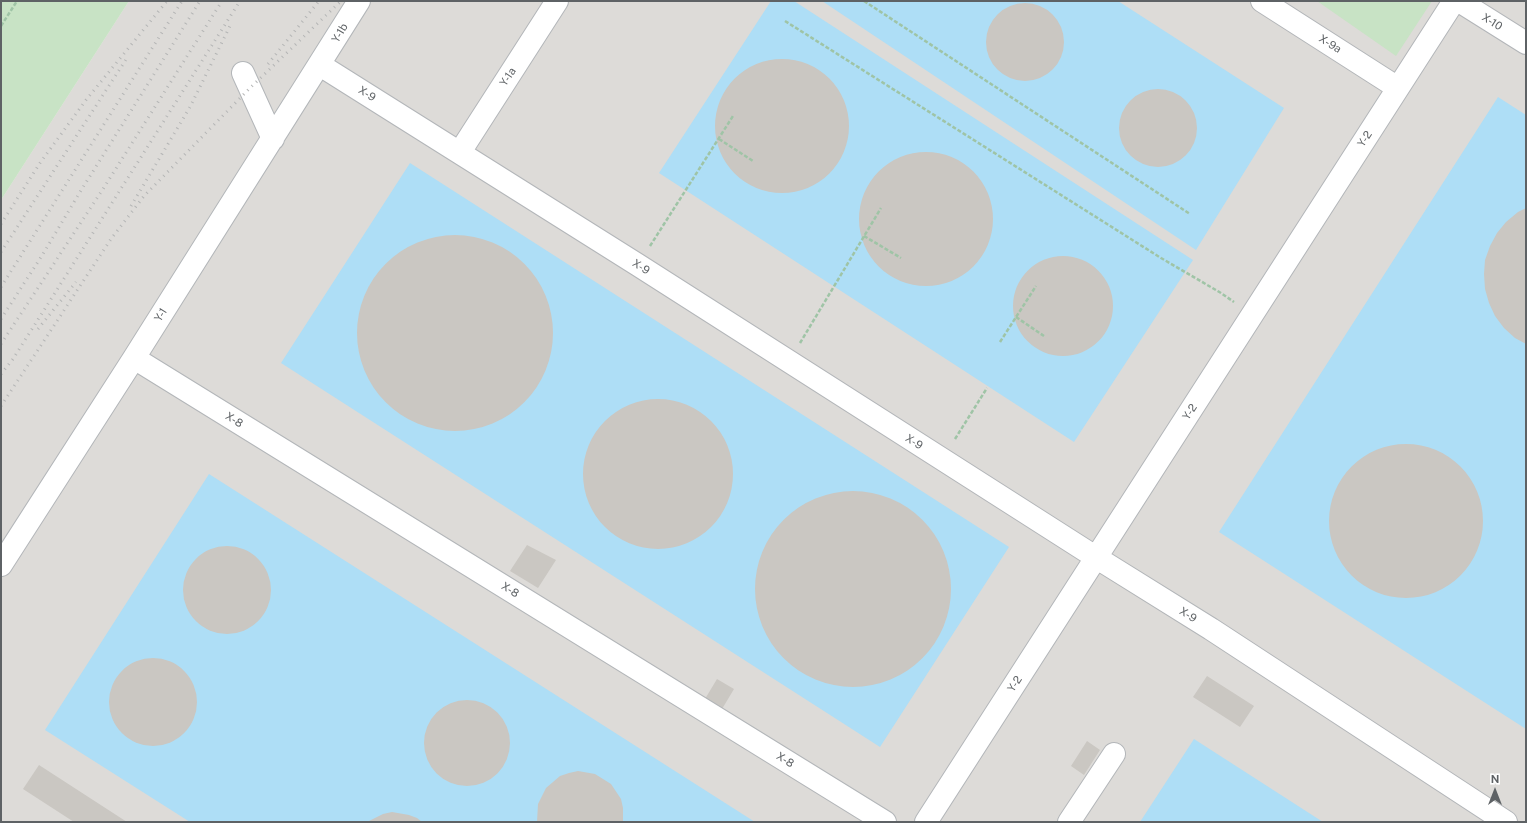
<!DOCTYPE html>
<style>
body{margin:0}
#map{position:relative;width:1527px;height:823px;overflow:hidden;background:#eeece6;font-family:"Public Sans",sans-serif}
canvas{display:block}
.frame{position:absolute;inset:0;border:2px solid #5e6265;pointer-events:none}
.north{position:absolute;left:1475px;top:771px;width:40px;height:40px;-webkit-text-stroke:3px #fff;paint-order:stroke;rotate:0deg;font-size:11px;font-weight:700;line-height:16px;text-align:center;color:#5e6265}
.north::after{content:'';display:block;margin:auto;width:14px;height:18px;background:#5e6265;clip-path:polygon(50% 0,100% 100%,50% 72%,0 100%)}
</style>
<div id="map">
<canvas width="1527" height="823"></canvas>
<div class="frame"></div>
<div class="north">N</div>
</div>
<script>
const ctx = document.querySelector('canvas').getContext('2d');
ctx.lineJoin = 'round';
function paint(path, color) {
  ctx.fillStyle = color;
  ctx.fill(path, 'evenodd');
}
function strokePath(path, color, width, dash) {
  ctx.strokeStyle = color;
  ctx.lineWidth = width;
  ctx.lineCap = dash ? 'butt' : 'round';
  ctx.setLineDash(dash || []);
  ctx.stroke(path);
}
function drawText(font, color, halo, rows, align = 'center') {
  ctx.font = font + ' "Public Sans",sans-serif';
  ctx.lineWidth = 4;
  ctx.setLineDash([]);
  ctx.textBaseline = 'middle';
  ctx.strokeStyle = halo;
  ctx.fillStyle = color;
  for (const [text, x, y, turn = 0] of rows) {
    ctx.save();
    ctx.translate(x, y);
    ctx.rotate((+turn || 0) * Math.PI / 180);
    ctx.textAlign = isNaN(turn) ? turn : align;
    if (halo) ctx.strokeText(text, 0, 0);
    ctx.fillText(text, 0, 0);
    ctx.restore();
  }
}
const industrial = new Path2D(`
 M 129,1 L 1526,1 L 1526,822 L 1,822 L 1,200 Z`);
const green = new Path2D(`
 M 1,1 L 129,1 L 1,200 Z
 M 1317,1 L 1432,1 L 1396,56 Z`);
const water = new Path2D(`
 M 771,1 L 794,1 L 1193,260 L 1074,442 L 659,173 Z
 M 822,1 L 1118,1 L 1284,108 L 1196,250 Z
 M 1498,97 L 1526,115 L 1526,729 L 1219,532 Z
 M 410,163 L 1009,547 L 880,747 L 281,363 Z
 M 209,474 L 755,822 L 190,822 L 45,730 Z
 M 1194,739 L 1323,822 L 1140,822 Z`);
const building = new Path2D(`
 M986 42a39 39 0 1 1 78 0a39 39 0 1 1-78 0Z
 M715 126a67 67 0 1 1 134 0a67 67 0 1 1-134 0Z
 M1119 128a39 39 0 1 1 78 0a39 39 0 1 1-78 0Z
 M859 219a67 67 0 1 1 134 0a67 67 0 1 1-134 0Z
 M 1526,208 L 1526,344 L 1515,338 L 1504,328 L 1495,316 L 1489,303 L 1485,289 L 1484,274 L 1485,260 L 1490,246 L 1497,233 L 1506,222 L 1518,212 Z
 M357 333a98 98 0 1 1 196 0a98 98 0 1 1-196 0Z
 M1013 306a50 50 0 1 1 100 0a50 50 0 1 1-100 0Z
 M583 474a75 75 0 1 1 150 0a75 75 0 1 1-150 0Z
 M1329 521a77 77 0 1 1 154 0a77 77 0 1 1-154 0Z
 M755 589a98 98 0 1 1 196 0a98 98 0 1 1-196 0Z
 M 527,545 L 556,560 L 538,588 L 510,571 Z
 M183 590a44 44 0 1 1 88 0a44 44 0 1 1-88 0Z
 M109 702a44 44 0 1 1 88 0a44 44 0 1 1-88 0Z
 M 1207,676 L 1254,706 L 1240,727 L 1193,697 Z
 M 717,679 L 734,689 L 722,709 L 705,699 Z
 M424 743a43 43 0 1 1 86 0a43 43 0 1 1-86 0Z
 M 1087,741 L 1100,750 L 1084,775 L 1071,766 Z
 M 39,765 L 127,822 L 74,822 L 23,789 Z
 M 578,771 L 595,774 L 611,784 L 621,799 L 623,808 L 623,822 L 537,822 L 538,804 L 546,788 L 560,776 L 569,773 Z
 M 392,812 L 409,815 L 417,818 L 422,822 L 367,822 L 383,814 Z`);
const path = new Path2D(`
 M 864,1 L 1190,214
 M 785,21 L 1161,258 L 1221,293 L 1234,302
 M 1,26 L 17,1
 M 719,139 L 753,161
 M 864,236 L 901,258
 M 650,246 L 733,116
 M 1016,317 L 1044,336
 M 1000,342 L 1036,286
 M 800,343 L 881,208
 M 955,439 L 987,388`);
const minor = new Path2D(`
 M 1262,1 L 1398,88
 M 1459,1 L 1526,43
 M 320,65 L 638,265 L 1097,558 L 1211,629 L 1506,822
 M 243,73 L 273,139
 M 460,152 L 557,1
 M 134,358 L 885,822
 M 1,565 L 134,358 L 359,1
 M 926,822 L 1454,1
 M 1069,822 L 1114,754`);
const rail = new Path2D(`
 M 268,64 L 319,1
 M 131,206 L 190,107 L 230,26
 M 1,224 L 40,163 L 86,100 L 167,1
 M 1,252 L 127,58
 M 1,287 L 182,1
 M 1,319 L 43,254 L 80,192 L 200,1
 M 38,329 L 76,282
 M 1,344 L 103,189 L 222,1
 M 1,374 L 13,359 L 240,1
 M 1,406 L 111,239 L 144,196 L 250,88 L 341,1`);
const streetNames = [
 ["X-10",1492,22,32],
 ["Y-1b",340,33,-59],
 ["X-9a",1330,44,32],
 ["Y-1a",508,77,-57],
 ["X-9",367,94,32],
 ["Y-2",1365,139,-57],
 ["X-9",641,267,33],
 ["Y-1",161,315,-58],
 ["Y-2",1190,412,-57],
 ["X-8",234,420,32],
 ["X-9",914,442,33],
 ["X-8",510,590,32],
 ["X-9",1188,615,32],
 ["Y-2",1015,684,-57],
 ["X-8",785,760,32]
];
paint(industrial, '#dddbd8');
paint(green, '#c8e3c5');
paint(water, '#aedef6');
paint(building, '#cac7c2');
strokePath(minor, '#b3b6b9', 24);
strokePath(path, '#9fc4a6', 2.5, [4, 2]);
strokePath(minor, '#fff', 22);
strokePath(rail, '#b4b5b5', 3, [1, 5]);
drawText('11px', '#5e6265', '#fff', streetNames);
</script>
